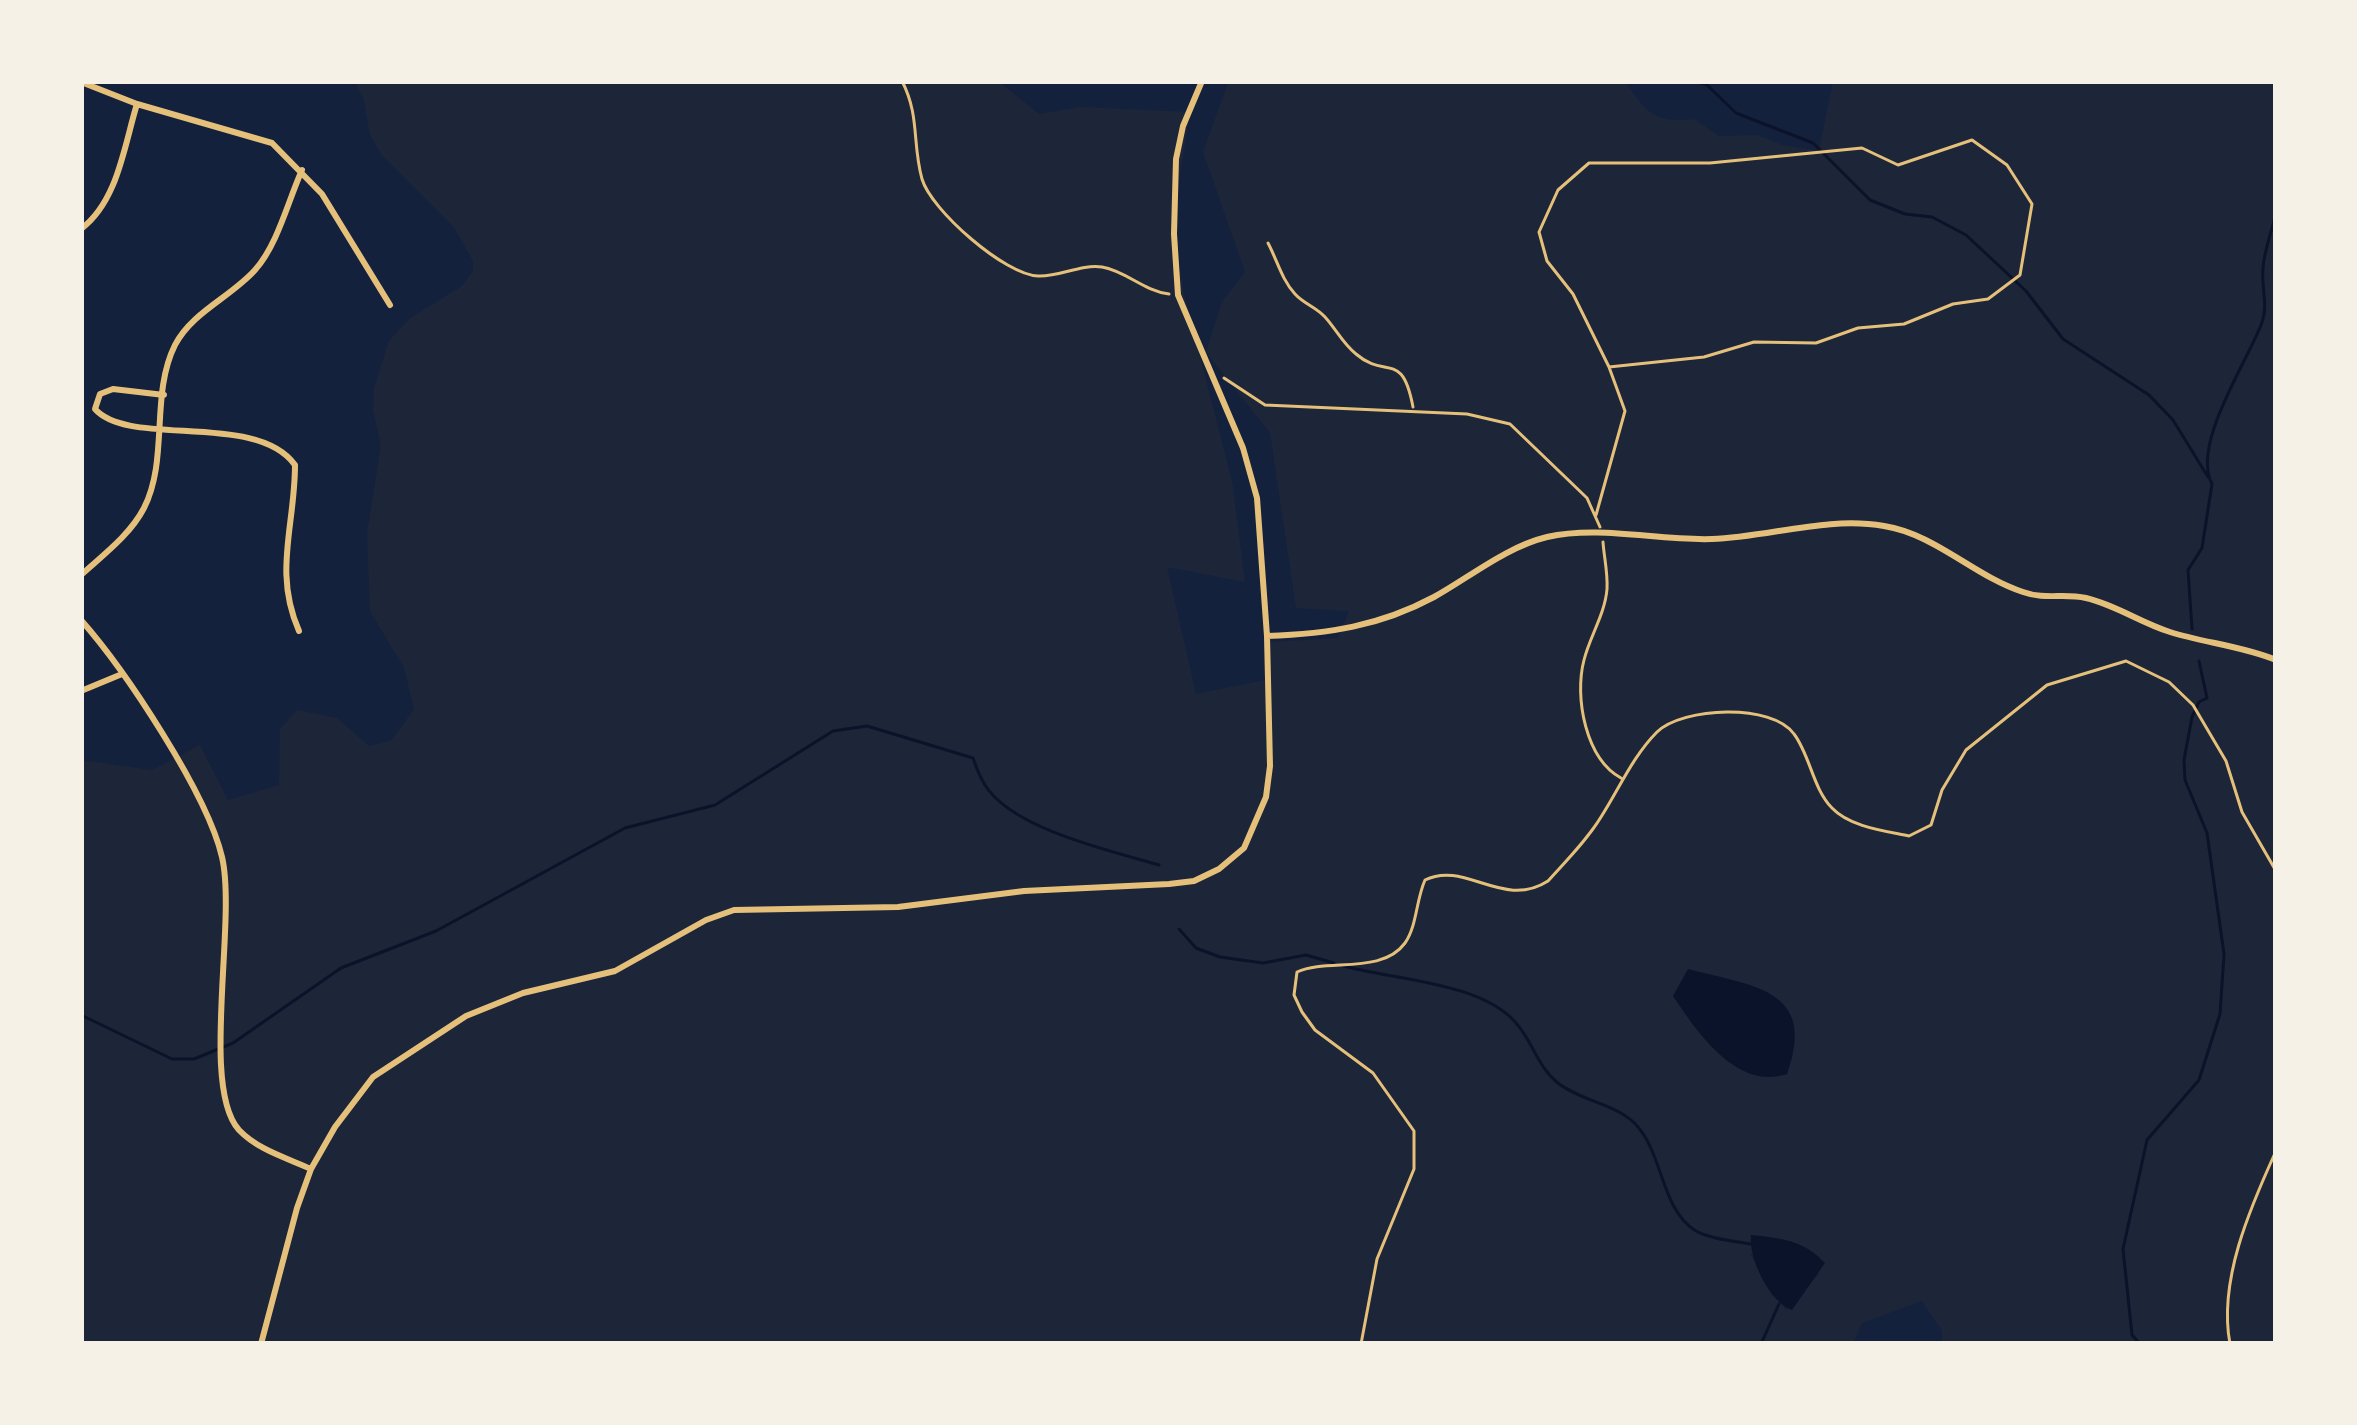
<!DOCTYPE html>
<style>
body{margin:0}
#map{position:relative;width:2357px;height:1425px;overflow:hidden;background:#14213d;font-family:Figtree,sans-serif}
canvas{display:block}
.frame{position:absolute;inset:0;border:84px solid #f6f1e7;pointer-events:none}
</style>
<div id="map">
<canvas width="2357" height="1425"></canvas>
<div class="frame"></div>
</div>
<script>
const ctx = document.querySelector('canvas').getContext('2d');
ctx.lineJoin = 'round';
function paint(path, color) {
  ctx.fillStyle = color;
  ctx.fill(path, 'evenodd');
}
function strokePath(path, color, width, dash) {
  ctx.strokeStyle = color;
  ctx.lineWidth = width;
  ctx.lineCap = dash ? 'butt' : 'round';
  ctx.setLineDash(dash || []);
  ctx.stroke(path);
}
const green = new Path2D(`
 M 354,81 L 998,81 L 1039,114 L 1080,107 L 1190,112 L 1172,226 L 1184,294 L 1232,481 L 1245,582 L 1167,567 L 1196,694 L 1265,680 L 1267,642 L 1338,638 L 1349,611 L 1296,608 L 1270,433 L 1206,352 L 1222,302 L 1245,272 L 1203,152 L 1228,83 L 1625,81 C 1646,112 1654,124 1694,119 L 1719,136 L 1757,135 L 1783,145 L 1819,151 L 1833,81 L 2276,81 L 2276,1344 L 1942,1344 L 1942,1331 L 1922,1301 L 1862,1323 L 1853,1344 L 81,1344 L 81,760 L 152,770 L 200,745 L 228,800 L 279,785 L 280,729 L 297,710 L 337,718 L 369,746 L 392,740 L 414,709 L 404,668 L 370,611 L 367,533 L 381,446 L 373,410 L 374,388 L 389,341 L 409,319 L 462,286 L 473,271 L 473,261 L 453,226 L 381,154 L 370,135 L 364,100 ZM 1749,1253 L 1819,1274 L 1786,1310 Z`);
const water = new Path2D(`
 M 1688,969 C 1753,986 1818,989 1787,1074 C 1737,1091 1697,1032 1673,996 Z
 M 1751,1235 C 1780,1238 1804,1240 1825,1263 L 1792,1310 C 1770,1303 1748,1258 1751,1235 Z`);
const stream = new Path2D(`
 M 1695,81 L 1707,85 L 1736,113 L 1813,143 L 1870,200 L 1905,214 L 1932,217 L 1966,235 L 2026,291 L 2063,339 L 2149,395 L 2173,420 L 2208,477
 M 2192,629 L 2188,570 L 2202,548 L 2212,484 C 2191,445 2247,362 2261,325 C 2269,306 2261,288 2263,268 C 2264,251 2272,231 2276,213
 M 1179,929 L 1196,948 L 1220,957 L 1263,963 L 1306,955 L 1334,963
 M 1344,966 C 1394,980 1481,982 1516,1023 C 1533,1042 1537,1066 1558,1083 C 1582,1102 1619,1104 1638,1127 C 1663,1156 1662,1211 1696,1231 C 1710,1239 1734,1241 1750,1244
 M 81,1015 L 172,1059 L 194,1059 L 233,1043 L 341,968 L 436,931 L 625,828 L 715,805 L 833,731 L 867,726 L 973,758 C 976,767 980,777 985,785 C 1012,829 1111,851 1159,865
 M 1761,1344 L 1779,1304
 M 2140,1344 L 2132,1335 L 2123,1249 L 2147,1140 L 2199,1080 L 2220,1014 L 2224,954 L 2207,833 L 2185,780 L 2184,760 L 2192,717 L 2199,702 L 2207,698 L 2199,661`);
const path = new Path2D(`
 M 902,81 C 920,116 912,143 922,179 C 931,210 1005,275 1038,276 C 1060,277 1080,264 1102,267 C 1126,271 1144,291 1169,294
 M 1268,243 C 1277,260 1282,280 1295,294 C 1304,304 1316,307 1325,317 C 1336,329 1343,344 1356,354 C 1386,380 1402,349 1413,407
 M 1224,378 L 1265,405 L 1467,414 L 1510,424 L 1587,498 L 1600,527
 M 1596,515 L 1625,411 L 1609,367 L 1573,294 L 1547,261 L 1539,232 L 1558,190 L 1589,163 L 1710,163 L 1862,148 L 1898,165 L 1972,140 L 2007,165 L 2032,204 L 2020,275 L 1988,299 L 1953,304 L 1904,324 L 1858,328 L 1816,343 L 1754,342 L 1704,357 L 1609,367
 M 1603,542 C 1604,557 1608,573 1607,589 C 1605,614 1590,636 1584,660 C 1574,698 1586,759 1621,778
 M 1361,1344 L 1377,1259 L 1414,1169 L 1414,1131 L 1373,1073 L 1315,1030 L 1302,1012 L 1294,995 L 1297,972 C 1327,958 1382,975 1405,943 C 1417,926 1416,900 1425,880 C 1465,860 1503,910 1548,881 C 1566,861 1587,840 1601,817 C 1619,789 1633,756 1657,732 C 1683,707 1772,703 1794,734 C 1810,755 1813,789 1832,808 C 1850,827 1885,831 1909,836 L 1931,825 L 1942,790 L 1966,750 L 2047,685 L 2126,661 L 2169,682 L 2193,705 L 2226,761 L 2242,812 L 2276,871
 M 2230,1344 C 2218,1281 2250,1208 2276,1151`);
const minor = new Path2D(`
 M 81,82 L 137,104 L 272,143 L 322,194 L 390,305
 M 81,229 C 118,201 124,146 137,104
 M 164,395 L 113,389 L 100,394 L 95,409 C 129,448 257,411 295,465 C 295,526 273,572 299,631
 M 81,575 C 103,555 130,535 144,508 C 169,459 150,395 175,345 C 192,312 231,297 255,270 C 278,244 288,201 302,170
 M 81,620 C 125,670 207,793 222,857 C 237,921 200,1087 239,1130 C 258,1150 287,1158 311,1169
 M 1267,636 C 1328,634 1380,626 1434,597 C 1470,577 1506,547 1547,537 C 1600,525 1658,541 1712,539 C 1769,537 1827,516 1884,526 C 1935,534 1974,576 2023,592 C 2045,600 2064,593 2086,598 C 2116,605 2141,623 2170,632 C 2205,643 2242,646 2276,660
 M 81,691 L 122,674
 M 261,1344 L 297,1208 L 311,1169 L 335,1127 L 373,1077 L 466,1016 L 523,993 L 615,971 L 706,920 L 734,910 L 898,907 L 1024,891 L 1169,884 L 1194,881 L 1219,869 L 1244,848 L 1266,797 L 1270,766 L 1267,636 L 1257,498 L 1243,448 L 1178,295 L 1174,234 L 1176,159 L 1183,126 L 1202,81`);
paint(green, '#1d2539');
paint(water, '#0b132b');
strokePath(stream, '#0b132b', 3);
strokePath(path, '#e5c07b', 3);
strokePath(minor, '#e5c07b', 6);
</script>
